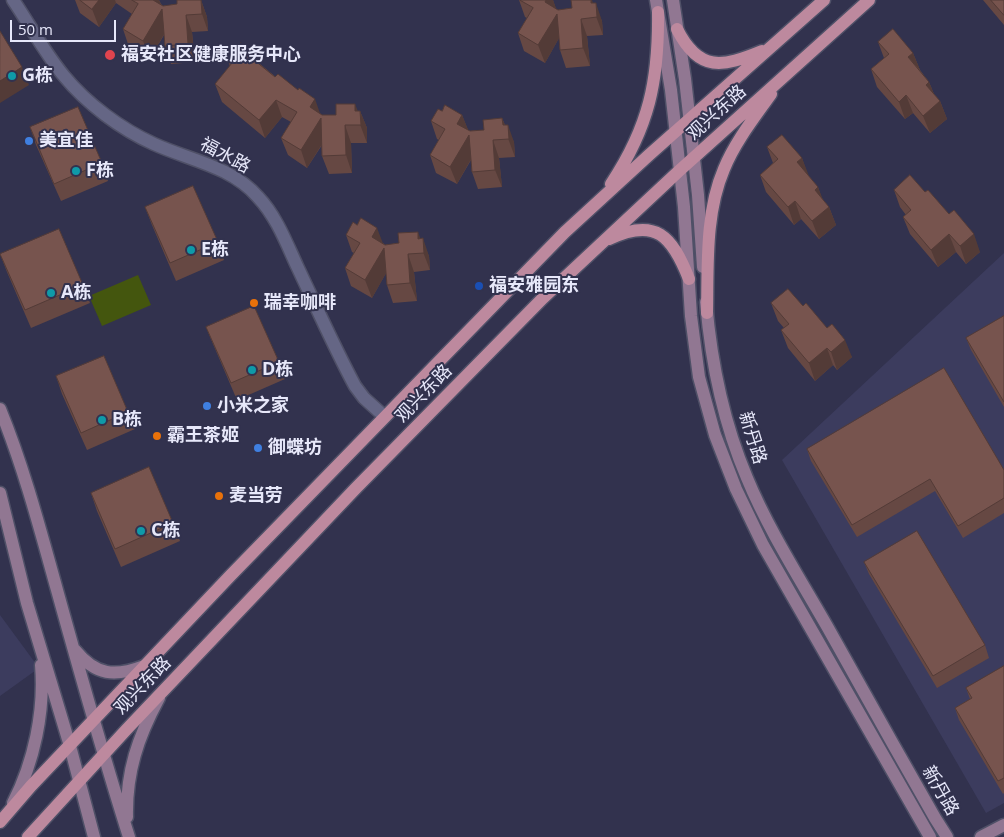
<!DOCTYPE html>
<meta charset="utf-8">
<style>
body{margin:0}
#map{position:relative;width:1004px;height:837px;overflow:hidden;background:#32324e;font-family:"Open Sans",sans-serif}
canvas{display:block}
.scale{position:absolute;left:10px;top:20px;width:106px;height:22px;box-sizing:border-box;border:2px solid #e7e8fa;border-top:0;padding-left:6px;font-size:15px;line-height:18px;white-space:nowrap;color:#e7e8fa;-webkit-text-stroke:4px #32324e;paint-order:stroke}
</style>
<div id="map">
<canvas width="1004" height="837"></canvas>
<div class="scale">50 m</div>
</div>
<script>
const ctx = document.querySelector('canvas').getContext('2d');
ctx.lineJoin = 'round';
function paint(path, color) {
  ctx.fillStyle = color;
  ctx.fill(path, 'evenodd');
}
function strokePath(path, color, width, dash) {
  ctx.strokeStyle = color;
  ctx.lineWidth = width;
  ctx.lineCap = dash ? 'butt' : 'round';
  ctx.setLineDash(dash || []);
  ctx.stroke(path);
}
function drawText(font, color, halo, rows, align = 'center') {
  ctx.font = font + ' "Open Sans","Noto Sans SC",sans-serif';
  ctx.lineWidth = 4;
  ctx.setLineDash([]);
  ctx.textBaseline = 'middle';
  ctx.strokeStyle = halo;
  ctx.fillStyle = color;
  for (const [text, x, y, turn = 0] of rows) {
    ctx.save();
    ctx.translate(x, y);
    ctx.rotate((+turn || 0) * Math.PI / 180);
    ctx.textAlign = isNaN(turn) ? turn : align;
    if (halo) ctx.strokeText(text, 0, 0);
    ctx.fillText(text, 0, 0);
    ctx.restore();
  }
}
const built = new Path2D(`
 M 1004,253 L 1004,803 L 986,813 L 782,460 Z
 M 0,615 L 39,668 L 0,696 Z`);
const green = new Path2D(`
 M 138,275 L 151,305 L 102,326 L 89,296 Z`);
const street = new Path2D(`
 M 13,0 C 30,25 44,52 64,76 C 87,104 121,129 154,144 C 189,160 231,166 258,197 C 276,216 286,242 297,266 C 316,306 334,347 355,386 L 364,398 L 384,416`);
const secondary = new Path2D(`
 M 656,0 L 671,90 L 684,207 L 691,316 L 699,377 L 715,435 L 736,489 L 763,545 L 930,837
 M 673,0 L 685,79 L 698,195 L 703,267
 M 706,302 C 711,361 724,424 747,478 C 768,529 800,579 828,628 C 863,691 899,755 935,818 L 947,837
 M 0,409 C 24,468 40,529 57,590 C 80,673 103,755 129,837
 M 0,493 L 27,603 L 70,746 L 94,837
 M 75,650 C 96,676 115,677 144,666
 M 13,803 C 34,762 45,711 41,665
 M 127,817 C 126,772 138,737 159,698
 M 981,837 L 1004,825`);
const primary = new Path2D(`
 M 677,29 C 699,73 723,67 762,51
 M 611,184 C 649,127 659,80 658,12
 M 609,239 C 656,217 672,236 689,279
 M 707,313 C 708,266 705,213 724,169 C 735,142 754,118 771,94
 M 0,822 L 31,786 L 230,576 L 565,232 L 649,155 L 824,0
 M 28,837 L 126,730 L 356,488 L 543,298 L 680,170 L 869,0`);
const wall = new Path2D(`
 M 75,0 L 159,0 L 161,4 L 163,6 L 177,4 L 201,0 L 207,17 L 208,31 L 192,32 L 195,62 L 171,64 L 165,46 L 164,35 L 150,59 L 129,47 L 123,29 L 132,14 L 116,3 L 99,27 L 80,13 Z
 M 519,0 L 553,0 L 556,9 L 558,10 L 572,8 L 593,3 L 602,21 L 603,35 L 587,36 L 590,66 L 566,68 L 560,50 L 559,38 L 545,63 L 524,51 L 518,33 L 527,18 L 525,17 Z
 M 983,0 L 1004,0 L 1004,25 Z
 M 878,42 L 913,53 L 920,70 L 929,82 L 934,94 L 940,101 L 947,119 L 930,133 L 913,113 L 905,119 L 877,87 L 871,69 L 884,58 Z
 M 257,57 L 260,64 L 322,115 L 336,115 L 360,111 L 367,128 L 367,143 L 351,143 L 352,173 L 329,174 L 322,156 L 322,145 L 307,168 L 288,155 L 281,138 L 291,122 L 282,117 L 265,138 L 222,102 L 215,84 L 230,66 L 227,59 Z
 M 442,111 L 462,115 L 468,130 L 470,131 L 484,130 L 502,118 L 505,125 L 514,142 L 515,157 L 499,158 L 502,187 L 478,189 L 472,172 L 471,160 L 457,184 L 436,173 L 430,155 L 439,140 L 437,139 L 431,121 Z
 M 30,127 L 102,163 L 108,181 L 61,201 L 36,145 Z
 M 767,147 L 802,158 L 808,176 L 818,187 L 822,199 L 829,207 L 836,225 L 819,239 L 801,219 L 794,225 L 766,192 L 760,175 L 773,163 Z
 M 894,190 L 980,252 L 966,264 L 956,252 L 938,267 L 910,234 L 903,217 L 906,215 L 900,207 Z
 M 145,207 L 218,242 L 224,260 L 176,281 L 152,225 Z
 M 346,235 L 383,243 L 385,245 L 399,243 L 420,238 L 429,256 L 430,270 L 414,272 L 417,301 L 393,303 L 387,285 L 386,273 L 372,298 L 351,286 L 345,268 L 354,253 L 352,252 Z
 M 0,254 L 83,285 L 90,303 L 31,328 L 7,272 Z
 M 771,303 L 803,306 L 852,357 L 837,370 L 833,365 L 815,381 L 788,348 L 781,330 L 784,328 L 778,321 Z
 M 1004,316 L 1004,407 L 971,350 L 966,338 Z
 M 206,327 L 279,362 L 285,379 L 237,400 L 213,344 Z
 M 56,376 L 128,412 L 135,429 L 87,450 L 62,394 Z
 M 807,449 L 1004,470 L 1004,513 L 963,538 L 935,491 L 857,537 L 811,461 Z
 M 91,493 L 173,523 L 180,541 L 121,567 L 97,511 Z
 M 864,562 L 985,645 L 989,658 L 937,688 L 869,574 Z
 M 1004,666 L 1004,793 L 1003,794 L 959,720 L 955,708 L 970,699 L 966,688 Z`);
const shadedWall = new Path2D(`
 M 99,0 L 115,0 L 116,3 L 99,27 L 92,9 Z
 M 151,0 L 159,0 L 162,7 Z
 M 201,0 L 207,17 L 208,31 L 202,14 Z
 M 546,0 L 553,0 L 557,11 L 545,2 Z
 M 591,0 L 592,0 L 597,14 L 596,3 L 602,21 L 603,35 L 591,3 Z
 M 162,9 L 168,27 L 150,59 L 143,41 Z
 M 557,14 L 563,31 L 545,63 L 538,45 Z
 M 186,15 L 192,32 L 195,62 L 188,44 Z
 M 581,19 L 587,36 L 590,66 L 583,48 Z
 M 913,53 L 920,70 L 908,57 Z
 M 257,57 L 264,74 L 254,60 Z
 M 22,67 L 29,85 L 0,103 L 0,81 Z
 M 929,82 L 936,99 L 926,85 Z
 M 906,95 L 913,113 L 905,119 L 899,102 Z
 M 315,99 L 321,116 L 310,107 Z
 M 276,100 L 282,117 L 265,138 L 259,120 Z
 M 940,101 L 947,119 L 930,133 L 923,116 Z
 M 355,104 L 361,119 L 360,111 L 367,128 L 367,143 L 355,111 Z
 M 462,115 L 469,132 L 457,124 Z
 M 321,118 L 327,136 L 307,168 L 301,150 Z
 M 502,118 L 509,135 L 508,125 L 514,142 L 515,157 L 503,125 Z
 M 345,125 L 351,143 L 352,173 L 346,155 Z
 M 469,135 L 475,152 L 457,184 L 450,167 Z
 M 493,140 L 499,158 L 502,187 L 495,170 Z
 M 802,158 L 809,176 L 797,162 Z
 M 818,187 L 825,205 L 815,190 Z
 M 795,201 L 801,219 L 794,225 L 788,207 Z
 M 829,207 L 836,225 L 819,239 L 812,221 Z
 M 377,228 L 384,246 L 372,237 Z
 M 418,232 L 424,248 L 423,238 L 429,256 L 430,270 L 418,239 Z
 M 949,234 L 956,252 L 938,267 L 931,250 Z
 M 974,234 L 980,252 L 966,264 L 960,246 Z
 M 384,248 L 390,266 L 372,298 L 365,280 Z
 M 408,254 L 414,272 L 417,301 L 410,283 Z
 M 845,340 L 852,357 L 837,370 L 831,352 Z
 M 827,348 L 833,365 L 815,381 L 809,363 Z`);
const building = new Path2D(`
 M 80,0 L 99,0 L 92,9 Z
 M 132,0 L 153,0 L 163,6 L 177,4 L 177,0 L 201,0 L 202,14 L 186,15 L 188,44 L 165,46 L 162,9 L 143,41 L 123,29 L 138,4 Z
 M 520,0 L 546,0 L 545,2 L 558,10 L 572,8 L 571,0 L 591,0 L 591,3 L 596,3 L 597,17 L 581,19 L 583,48 L 560,50 L 557,14 L 538,45 L 518,33 L 533,8 Z
 M 991,0 L 1004,0 L 1004,15 Z
 M 893,29 L 913,53 L 908,57 L 929,82 L 926,85 L 940,101 L 923,116 L 906,95 L 899,102 L 871,69 L 889,54 L 878,42 Z
 M 0,31 L 22,67 L 0,81 Z
 M 241,43 L 257,57 L 254,60 L 275,77 L 278,74 L 298,90 L 299,88 L 315,99 L 310,107 L 322,115 L 336,115 L 336,104 L 355,104 L 355,111 L 360,111 L 361,125 L 345,125 L 346,155 L 322,156 L 321,118 L 301,150 L 281,138 L 297,112 L 276,100 L 259,120 L 215,84 L 232,63 L 227,59 Z
 M 445,105 L 462,115 L 457,124 L 470,131 L 484,130 L 483,120 L 502,118 L 503,125 L 508,125 L 509,139 L 493,140 L 495,170 L 472,172 L 469,135 L 450,167 L 430,155 L 445,129 L 431,121 L 438,109 L 442,111 Z
 M 78,107 L 102,163 L 54,184 L 30,127 Z
 M 782,135 L 802,158 L 797,162 L 818,187 L 815,190 L 829,207 L 812,221 L 795,201 L 788,207 L 760,175 L 778,159 L 767,147 Z
 M 910,175 L 925,192 L 928,190 L 949,214 L 954,210 L 974,234 L 960,246 L 949,234 L 931,250 L 903,217 L 911,210 L 894,190 Z
 M 193,186 L 218,242 L 170,263 L 145,207 Z
 M 361,218 L 377,228 L 372,237 L 385,245 L 399,243 L 398,233 L 418,232 L 418,239 L 423,238 L 424,253 L 408,254 L 410,283 L 387,285 L 384,248 L 365,280 L 345,268 L 360,243 L 346,235 L 353,222 L 357,225 Z
 M 59,229 L 83,285 L 25,310 L 0,254 Z
 M 788,289 L 803,306 L 806,303 L 827,328 L 832,324 L 845,340 L 831,352 L 827,348 L 809,363 L 781,330 L 789,324 L 771,303 Z
 M 254,306 L 279,362 L 231,383 L 206,327 Z
 M 1004,316 L 1004,402 L 966,338 Z
 M 104,356 L 128,412 L 81,433 L 56,376 Z
 M 944,368 L 1004,470 L 1004,498 L 958,526 L 930,479 L 852,525 L 807,449 Z
 M 149,467 L 173,523 L 115,549 L 91,493 Z
 M 917,531 L 985,645 L 933,676 L 864,562 Z
 M 1004,666 L 1004,778 L 998,781 L 955,708 L 972,698 L 966,688 Z`);
const markers = [
 [110,55,6,"#e0444e"],
 [12,76,5,"#0f9aa8"],
 [29,141,5,"#3f7fe0"],
 [76,171,5,"#0f9aa8"],
 [191,250,5,"#0f9aa8"],
 [479,286,5,"#1a4fb4"],
 [51,293,5,"#0f9aa8"],
 [254,303,5,"#e8710a"],
 [252,370,5,"#0f9aa8"],
 [207,406,5,"#3f7fe0"],
 [102,420,5,"#0f9aa8"],
 [157,436,5,"#e8710a"],
 [258,448,5,"#3f7fe0"],
 [219,496,5,"#e8710a"],
 [141,531,5,"#0f9aa8"]
];
const poiNames = [
 ["福安社区健康服务中心",121,55],
 ["G栋",22,76],
 ["美宜佳",39,141],
 ["F栋",86,171],
 ["E栋",201,250],
 ["福安雅园东",489,286],
 ["A栋",61,293],
 ["瑞幸咖啡",264,303],
 ["D栋",262,370],
 ["小米之家",217,406],
 ["B栋",112,420],
 ["霸王茶姬",167,436],
 ["御蝶坊",268,448],
 ["麦当劳",229,496],
 ["C栋",151,531]
];
const streetNames = [
 ["观兴东路",717,113,-42],
 ["福水路",225,156,28],
 ["观兴东路",424,394,-46],
 ["新丹路",752,438,73],
 ["观兴东路",143,686,-46],
 ["新丹路",940,791,60]
];
paint(built, '#3c3c5e');
paint(green, '#44560e');
strokePath(street, '#4f5067', 15);
strokePath(secondary, '#4f5067', 15);
strokePath(primary, '#4f5067', 15);
strokePath(street, '#656685', 12);
strokePath(secondary, '#917792', 12);
strokePath(primary, '#bd899e', 12);
paint(wall, '#664843');
paint(shadedWall, '#533b37');
paint(building, '#77544e');
strokePath(building, '#533b37', 1);
for (const [x, y, r, color] of markers) {
  const dot = new Path2D();
  dot.arc(x, y, r, 0, 2 * Math.PI);
  ctx.fillStyle = color;
  ctx.fill(dot);
  strokePath(dot, '#32324e', 2);
}
drawText('bold 18px', '#e7e8fa', '#32324e', poiNames, 'left');
drawText('18px', '#e7e8fa', '#32324e', streetNames);
</script>
